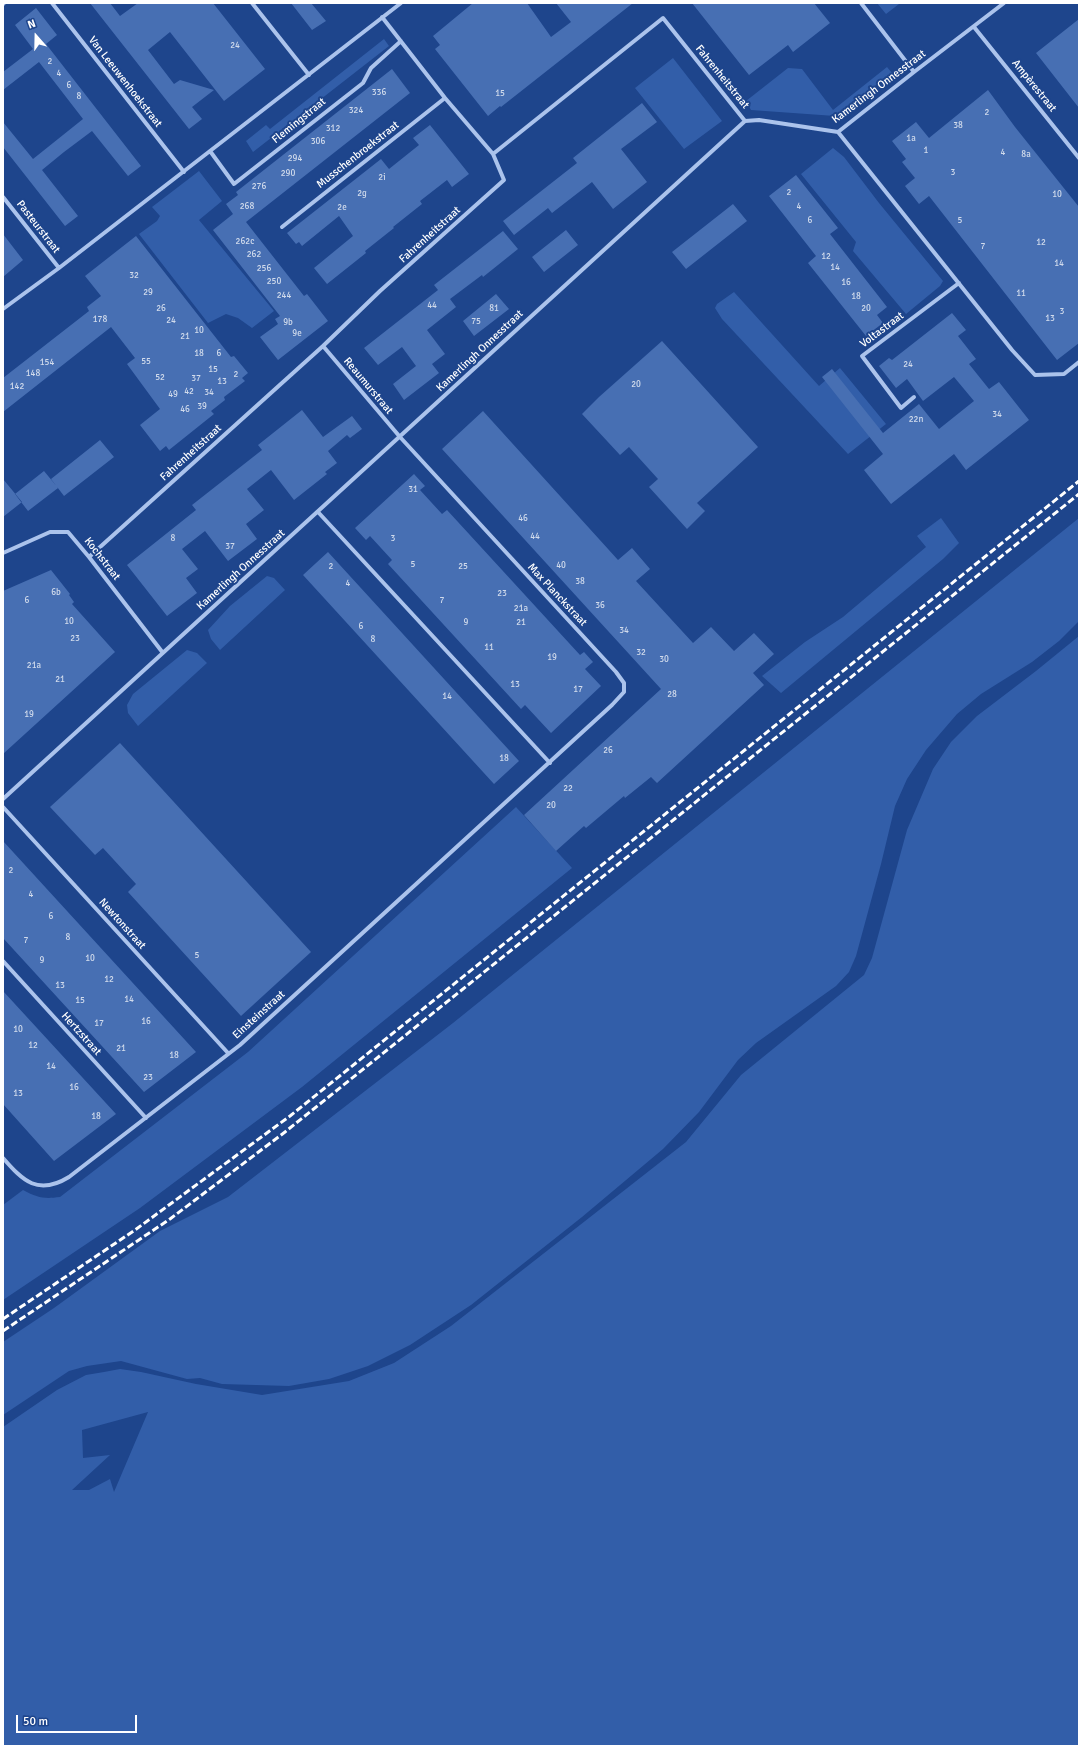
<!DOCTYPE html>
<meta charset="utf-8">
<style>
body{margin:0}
#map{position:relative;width:1082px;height:1749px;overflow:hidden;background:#1e458c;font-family:Signika,sans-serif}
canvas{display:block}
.frame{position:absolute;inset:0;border:4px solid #fff;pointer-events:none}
.north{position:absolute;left:16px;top:16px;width:40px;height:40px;-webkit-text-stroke:3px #1e458c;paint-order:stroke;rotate:340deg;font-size:11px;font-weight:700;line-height:16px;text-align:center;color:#fff}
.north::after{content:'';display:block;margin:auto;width:14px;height:18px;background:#fff;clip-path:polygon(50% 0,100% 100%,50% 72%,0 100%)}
.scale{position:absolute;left:16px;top:1715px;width:121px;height:18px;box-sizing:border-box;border:2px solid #fff;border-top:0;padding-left:5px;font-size:12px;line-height:14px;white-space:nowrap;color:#fff;-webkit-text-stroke:3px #1e458c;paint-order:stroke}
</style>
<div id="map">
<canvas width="1082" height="1749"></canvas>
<div class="frame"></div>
<div class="north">N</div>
<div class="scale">50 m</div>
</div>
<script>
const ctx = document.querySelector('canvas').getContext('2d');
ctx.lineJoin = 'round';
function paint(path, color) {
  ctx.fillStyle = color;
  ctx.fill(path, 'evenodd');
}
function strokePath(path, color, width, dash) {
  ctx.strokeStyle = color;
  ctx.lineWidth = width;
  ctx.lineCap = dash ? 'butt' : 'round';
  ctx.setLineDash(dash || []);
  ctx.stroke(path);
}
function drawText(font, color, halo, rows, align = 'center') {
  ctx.font = font + ' Signika,sans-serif';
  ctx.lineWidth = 4;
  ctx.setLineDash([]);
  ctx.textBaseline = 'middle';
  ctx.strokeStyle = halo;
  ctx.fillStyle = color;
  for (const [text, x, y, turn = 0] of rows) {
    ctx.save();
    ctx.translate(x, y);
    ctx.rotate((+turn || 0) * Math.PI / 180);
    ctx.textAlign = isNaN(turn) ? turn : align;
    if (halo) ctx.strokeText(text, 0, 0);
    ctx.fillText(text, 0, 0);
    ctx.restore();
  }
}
const green = new Path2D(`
 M 877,3 L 898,3 L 899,4 L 886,14 Z
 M 384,39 L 389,46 L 253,152 L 246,141 L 266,125 L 270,129 Z
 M 673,58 L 722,121 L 684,149 L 635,88 Z
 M 887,67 L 892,73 L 835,116 L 751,110 L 746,101 L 788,68 L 802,69 L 833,110 Z
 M 833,148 L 844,157 L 879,203 L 943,281 L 940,286 L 906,314 L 853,251 L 856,242 L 801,174 Z
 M 199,171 L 222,201 L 199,220 L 274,311 L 252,328 L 238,318 L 226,314 L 208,323 L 139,234 L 157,221 L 160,216 L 152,207 Z
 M 734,292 L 819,386 L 840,368 L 886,424 L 848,454 L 722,319 L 715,308 L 717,304 Z
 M 941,518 L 959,543 L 943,559 L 781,693 L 762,676 L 805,642 L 843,617 L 926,547 L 917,536 Z
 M 1079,518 L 1079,621 L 1059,641 L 1032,662 L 981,694 L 957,714 L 926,750 L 907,779 L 895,806 L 881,864 L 856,956 L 849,972 L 836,986 L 756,1043 L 738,1060 L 699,1112 L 663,1149 L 582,1217 L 471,1305 L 410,1345 L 368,1366 L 329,1379 L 289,1386 L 222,1384 L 200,1378 L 187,1379 L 121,1361 L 87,1366 L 69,1371 L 3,1415 L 3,1342 L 54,1308 L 160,1231 L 228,1197 L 453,1023 Z
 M 267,576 L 274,578 L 285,590 L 220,650 L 211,639 L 208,630 L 230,606 Z
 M 1079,636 L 1079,1746 L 3,1746 L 3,1427 L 57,1390 L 86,1375 L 104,1372 L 120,1369 L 141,1372 L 196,1384 L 262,1395 L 349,1381 L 394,1363 L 451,1326 L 686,1142 L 741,1075 L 864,975 L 872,958 L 907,830 L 933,769 L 951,742 L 977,716 L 1036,671 ZM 148,1412 L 114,1492 L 110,1479 L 89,1490 L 72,1490 L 110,1455 L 83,1458 L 82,1430 Z
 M 187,650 L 197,653 L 207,663 L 138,726 L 128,713 L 127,705 L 133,694 Z
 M 516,807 L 572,868 L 302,1087 L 140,1208 L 3,1300 L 3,1205 L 23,1190 C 38,1198 44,1199 60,1197 L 248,1052 Z`);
const building = new Path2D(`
 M 90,3 L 110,3 L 120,16 L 138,3 L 213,3 L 265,69 L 224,101 L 170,32 L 148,50 L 174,84 L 180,80 L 214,90 L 192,107 L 202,119 L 189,129 Z
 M 291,3 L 311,3 L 326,21 L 312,30 Z
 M 473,3 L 527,3 L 551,37 L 571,22 L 556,3 L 633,3 L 501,107 L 500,106 L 488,116 L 435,49 L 440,45 L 433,36 Z
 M 692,3 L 814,3 L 830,23 L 793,52 L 788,45 L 749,75 Z
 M 36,8 L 57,35 L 46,44 L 141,166 L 128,176 L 92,131 L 64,152 L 42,170 L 78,216 L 65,226 L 3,147 L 3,122 L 33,159 L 83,119 L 39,62 L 3,90 L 3,72 L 33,49 L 15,25 Z
 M 1079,19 L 1079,108 L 1036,53 Z
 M 392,69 L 410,93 L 246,222 L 304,296 L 307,294 L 328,321 L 278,360 L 260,337 L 278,324 L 275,319 L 280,316 L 213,230 L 233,214 L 226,204 L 238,195 L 236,192 Z
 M 988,90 L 1015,127 L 1079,207 L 1079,343 L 1057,360 L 929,196 L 919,204 L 905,186 L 915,178 L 902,162 L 906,159 L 892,141 L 916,122 L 929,138 Z
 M 642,103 L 657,122 L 621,149 L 647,182 L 613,209 L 592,182 L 552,213 L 548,208 L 514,235 L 503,221 L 577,163 L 573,158 Z
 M 430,125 L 469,174 L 452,187 L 447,180 L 420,201 L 422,204 L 393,227 L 394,228 L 365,251 L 366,253 L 327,284 L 314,268 L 353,236 L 339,216 L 302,246 L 299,242 L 296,244 L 287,233 L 381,159 L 389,169 L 419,145 L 413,138 Z
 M 796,175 L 838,228 L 830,234 L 887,307 L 877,315 L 883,323 L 866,336 L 808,263 L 816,256 L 769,196 Z
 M 733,204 L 747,221 L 686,269 L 672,252 Z
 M 566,230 L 578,245 L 544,272 L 532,257 Z
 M 503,231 L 518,249 L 483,277 L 482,275 L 450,299 L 456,307 L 427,330 L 445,354 L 432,364 L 439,373 L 404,400 L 393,384 L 416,366 L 402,347 L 378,365 L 364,348 L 438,290 L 434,285 Z
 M 3,234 L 23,260 L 3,277 Z
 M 136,236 L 231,357 L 234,356 L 248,373 L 242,378 L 245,381 L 224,397 L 225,400 L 211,411 L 214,414 L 169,450 L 166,446 L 160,451 L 140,425 L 160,409 L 127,364 L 135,358 L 111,327 L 3,412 L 3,378 L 89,311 L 87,307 L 101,296 L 85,276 Z
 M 496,294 L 509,309 L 474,336 L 463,321 Z
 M 952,313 L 966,330 L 958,336 L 976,359 L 969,364 L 989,389 L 999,382 L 1029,420 L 966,470 L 954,454 L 891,504 L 864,470 L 883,454 L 822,377 L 832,369 L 883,433 L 919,404 L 939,429 L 974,401 L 954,377 L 923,401 L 907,379 L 896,388 L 879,366 L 889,358 L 892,360 Z
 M 662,341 L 758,447 L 697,503 L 705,511 L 687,529 L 649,487 L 658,479 L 629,447 L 620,455 L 582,414 L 599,397 Z
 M 302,410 L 323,437 L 352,416 L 362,429 L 350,438 L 347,435 L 328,451 L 337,463 L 325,472 L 327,474 L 294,500 L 271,470 L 247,489 L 264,510 L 246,524 L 257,539 L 228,561 L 205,531 L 182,549 L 198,569 L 186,578 L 197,593 L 167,616 L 127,565 L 196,510 L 192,505 L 262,450 L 258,445 Z
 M 483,411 L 618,560 L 632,548 L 650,569 L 636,581 L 693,643 L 711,627 L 734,651 L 754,633 L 774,654 L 753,673 L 764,685 L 657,783 L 651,777 L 625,798 L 624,796 L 586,828 L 584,826 L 556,851 L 524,815 L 661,689 L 442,449 Z
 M 100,440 L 114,457 L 64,496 L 51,479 Z
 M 44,471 L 58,488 L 28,511 L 15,494 Z
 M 414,474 L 425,486 L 420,490 L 442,514 L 447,510 L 580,655 L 584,652 L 593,662 L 585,669 L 601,686 L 551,733 L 525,705 L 521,709 L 388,564 L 392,560 L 370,536 L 366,540 L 355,528 Z
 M 3,479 L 22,502 L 3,517 Z
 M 328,552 L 519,761 L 494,784 L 303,575 Z
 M 51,570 L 70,594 L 69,595 L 74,602 L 72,604 L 115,652 L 3,754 L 3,591 Z
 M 120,743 L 311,952 L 241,1016 L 128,892 L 136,884 L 103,848 L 95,855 L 50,807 Z
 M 3,841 L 196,1052 L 144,1092 L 3,938 Z
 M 3,991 L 116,1114 L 54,1161 L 3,1104 Z`);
const street = new Path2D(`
 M 52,3 L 184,172
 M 252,3 L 309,75
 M 861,3 L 914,72
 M 3,4 L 4,3
 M 382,17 L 445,98 L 493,154
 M 974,27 L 1079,158
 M 838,132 L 1012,350 L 1035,375 L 1064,374 L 1079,362
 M 210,151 L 234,184 L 363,83 L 371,68 L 401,41
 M 3,197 L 59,268
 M 282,227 L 445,98
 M 3,309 L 59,268 L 401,3
 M 914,397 L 901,408 L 862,356 L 959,283
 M 318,512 L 550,763
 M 3,553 L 50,532 L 68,532 L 89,557 L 163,653
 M 89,557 L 323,346 L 380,291 L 504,180 L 493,154 L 663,18 L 745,121
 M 3,799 L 745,121 L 759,120 L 838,132 L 914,72 L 1004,3
 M 3,807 L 228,1053
 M 3,961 L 146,1118
 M 3,1158 C 23,1181 38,1196 69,1177 L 240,1045 L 612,705 L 624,692 L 624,683 L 616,672 L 400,437 L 323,346`);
const rail = new Path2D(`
 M 3,1319 L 135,1230 L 290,1116 L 1079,481
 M 3,1331 L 170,1219 L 285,1132 L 1079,494`);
const numberNames = [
 ["24",235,46],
 ["2",50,62],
 ["4",59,74],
 ["6",69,86],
 ["336",379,93],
 ["15",500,94],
 ["8",79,97],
 ["324",356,111],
 ["2",987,113],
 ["38",958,126],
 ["312",333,129],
 ["1a",911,139],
 ["306",318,142],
 ["1",926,151],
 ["4",1003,153],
 ["8a",1026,155],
 ["294",295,159],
 ["3",953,173],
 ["290",288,174],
 ["2i",382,178],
 ["276",259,187],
 ["2",789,193],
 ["2g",362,194],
 ["10",1057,195],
 ["268",247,207],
 ["4",799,207],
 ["2e",342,208],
 ["6",810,221],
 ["5",960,221],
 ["262c",245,242],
 ["12",1041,243],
 ["7",983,247],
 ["262",254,255],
 ["12",826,257],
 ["14",1059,264],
 ["14",835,268],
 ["256",264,269],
 ["32",134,276],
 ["250",274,282],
 ["16",846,283],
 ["29",148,293],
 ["11",1021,294],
 ["244",284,296],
 ["18",856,297],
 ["44",432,306],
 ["26",161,309],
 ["81",494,309],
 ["20",866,309],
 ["3",1062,312],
 ["13",1050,319],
 ["178",100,320],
 ["24",171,321],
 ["75",476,322],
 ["9b",288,323],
 ["10",199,331],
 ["9e",297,334],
 ["21",185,337],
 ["18",199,354],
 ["6",219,354],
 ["55",146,362],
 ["154",47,363],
 ["24",908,365],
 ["15",213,370],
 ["148",33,374],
 ["2",236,375],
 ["52",160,378],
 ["37",196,379],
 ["13",222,382],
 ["20",636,385],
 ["142",17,387],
 ["42",189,392],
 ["34",209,393],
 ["49",173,395],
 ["39",202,407],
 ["46",185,410],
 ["34",997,415],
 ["22n",916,420],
 ["31",413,490],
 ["46",523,519],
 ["44",535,537],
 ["8",173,539],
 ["3",393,539],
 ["37",230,547],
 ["5",413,565],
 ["40",561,566],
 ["2",331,567],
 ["25",463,567],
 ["38",580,582],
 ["4",348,584],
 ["6b",56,593],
 ["23",502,594],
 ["6",27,601],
 ["7",442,601],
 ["36",600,606],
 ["21a",521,609],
 ["10",69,622],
 ["9",466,623],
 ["21",521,623],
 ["6",361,627],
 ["34",624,631],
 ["23",75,639],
 ["8",373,640],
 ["11",489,648],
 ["32",641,653],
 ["19",552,658],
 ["30",664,660],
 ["21a",34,666],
 ["21",60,680],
 ["13",515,685],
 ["17",578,690],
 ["28",672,695],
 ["14",447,697],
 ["19",29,715],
 ["26",608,751],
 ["18",504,759],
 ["22",568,789],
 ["20",551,806],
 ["2",11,871],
 ["4",31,895],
 ["6",51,917],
 ["8",68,938],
 ["7",26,941],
 ["5",197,956],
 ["10",90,959],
 ["9",42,961],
 ["12",109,980],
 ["13",60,986],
 ["14",129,1000],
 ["15",80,1001],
 ["16",146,1022],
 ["17",99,1024],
 ["10",18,1030],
 ["12",33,1046],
 ["21",121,1049],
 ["18",174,1056],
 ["14",51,1067],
 ["23",148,1078],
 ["16",74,1088],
 ["13",18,1094],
 ["18",96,1117]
];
const streetNames = [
 ["Fahrenheitstraat",722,77,51],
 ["Van Leeuwenhoekstraat",125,82,52],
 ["Ampèrestraat",1034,86,51],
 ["Kamerlingh Onnesstraat",879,87,-37],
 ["Flemingstraat",299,121,-39],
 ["Musschenbroekstraat",358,155,-38],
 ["Pasteurstraat",38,227,52],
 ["Fahrenheitstraat",430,235,-42],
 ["Voltastraat",882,330,-37],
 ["Kamerlingh Onnesstraat",480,351,-43],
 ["Reaumurstraat",368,386,50],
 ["Fahrenheitstraat",191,453,-42],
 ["Kochstraat",102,559,52],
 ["Kamerlingh Onnesstraat",241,570,-42],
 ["Max Planckstraat",557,595,47],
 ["Newtonstraat",122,924,48],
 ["Einsteinstraat",259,1015,-42],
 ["Hertzstraat",81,1034,48]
];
paint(green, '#325ea9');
paint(building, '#476fb3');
strokePath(street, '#abc3ec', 4);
strokePath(rail, '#fff', 3, [7, 3]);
drawText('9px', '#d1dbec', null, numberNames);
drawText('11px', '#fff', '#1e458c', streetNames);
</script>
